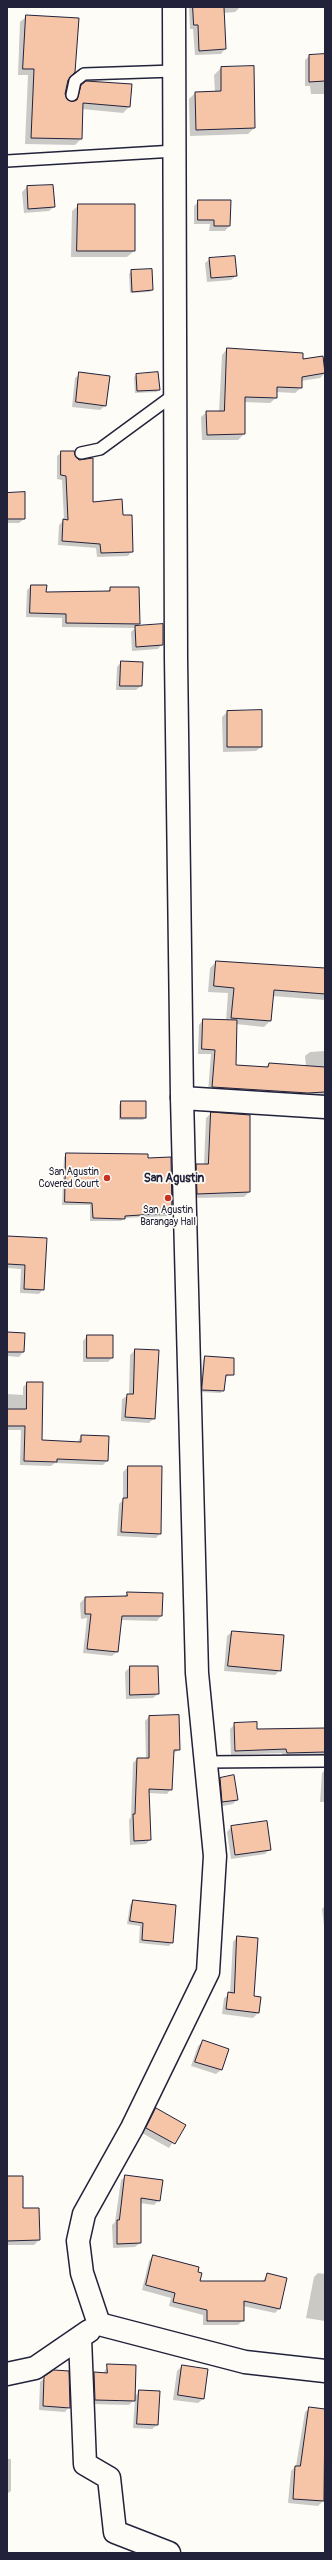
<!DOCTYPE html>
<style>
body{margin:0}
#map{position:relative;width:332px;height:2560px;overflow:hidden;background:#fdfcf7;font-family:Pangolin,sans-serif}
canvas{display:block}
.frame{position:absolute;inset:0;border:8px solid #22223b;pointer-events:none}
</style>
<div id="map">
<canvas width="332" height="2560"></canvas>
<div class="frame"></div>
</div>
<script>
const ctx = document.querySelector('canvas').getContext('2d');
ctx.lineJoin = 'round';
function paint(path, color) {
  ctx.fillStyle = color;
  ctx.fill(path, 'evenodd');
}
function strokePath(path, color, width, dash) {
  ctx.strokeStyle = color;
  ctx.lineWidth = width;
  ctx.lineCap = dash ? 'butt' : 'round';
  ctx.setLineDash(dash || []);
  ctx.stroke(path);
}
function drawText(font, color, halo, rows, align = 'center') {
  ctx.font = font + ' Pangolin,sans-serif';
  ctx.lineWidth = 3.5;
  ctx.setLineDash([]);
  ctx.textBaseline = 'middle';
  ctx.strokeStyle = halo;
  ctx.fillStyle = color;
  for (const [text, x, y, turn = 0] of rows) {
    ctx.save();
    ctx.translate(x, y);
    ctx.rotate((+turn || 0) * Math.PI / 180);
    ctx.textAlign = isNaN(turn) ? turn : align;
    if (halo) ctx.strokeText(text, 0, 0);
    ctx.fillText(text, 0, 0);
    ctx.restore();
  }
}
const shadow = new Path2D(`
 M 189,7 L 240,7 L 235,12 L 223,13 L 225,49 L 221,54 L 195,55 L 193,29 L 190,29 Z
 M 27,16 L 67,79 L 64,98 L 71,103 L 75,92 L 82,86 L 129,107 L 123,113 L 82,109 L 81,139 L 75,145 L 25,144 L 28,75 L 18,75 L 20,22 Z
 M 325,55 L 325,94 L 311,94 L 310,86 L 305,86 L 305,60 L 309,56 Z
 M 253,67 L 254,128 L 248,134 L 190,136 L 189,99 L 195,93 L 215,92 L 214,75 L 221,68 Z
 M 27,187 L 54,207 L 49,211 L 24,213 L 22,192 Z
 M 199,201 L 229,226 L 225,231 L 209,231 L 210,224 L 194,224 L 194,206 Z
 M 79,205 L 134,205 L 134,251 L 127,257 L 71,257 L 72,211 Z
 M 210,259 L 236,276 L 231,280 L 207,282 L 205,263 Z
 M 131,271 L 152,290 L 150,292 L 130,293 L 129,274 Z
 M 227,349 L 302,361 L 323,357 L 325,373 L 320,378 L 301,381 L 301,388 L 295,393 L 276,392 L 276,398 L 270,403 L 244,402 L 244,434 L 238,440 L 202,440 L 201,417 L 207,412 L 219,412 L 222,355 Z
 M 80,374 L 105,406 L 100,410 L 72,407 L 75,378 Z
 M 137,375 L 159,389 L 157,392 L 135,393 L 134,377 Z
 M 62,452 L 92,503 L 122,516 L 132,551 L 128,556 L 97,557 L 96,548 L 58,545 L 59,525 L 64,520 L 62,480 L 57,479 L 57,456 Z
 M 7,494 L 24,519 L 19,523 L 7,523 Z
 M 31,586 L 45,593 L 106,592 L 111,588 L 139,624 L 135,627 L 162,644 L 158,649 L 132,651 L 131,632 L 135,628 L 62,627 L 62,618 L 26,617 L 27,590 Z
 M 121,662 L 141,686 L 136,690 L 116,690 L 117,667 Z
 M 227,712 L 261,747 L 256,751 L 223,752 L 222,717 Z
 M 216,962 L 325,969 L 325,1000 L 272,996 L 270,1021 L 264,1027 L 236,1024 L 235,1066 L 265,1068 L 269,1064 L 306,1066 L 305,1056 L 310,1052 L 325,1051 L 325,1096 L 208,1092 L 211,1054 L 198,1054 L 199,1025 L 203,1020 L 226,1021 L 228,993 L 208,992 L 210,968 Z
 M 121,1102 L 145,1118 L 143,1120 L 119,1120 L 119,1105 Z
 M 211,1113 L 249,1192 L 244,1197 L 193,1198 L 192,1170 L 197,1165 L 204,1165 L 206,1118 Z
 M 67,1154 L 147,1159 L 171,1213 L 169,1216 L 124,1218 L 121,1221 L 90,1221 L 90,1205 L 62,1205 L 64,1157 Z
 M 7,1237 L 43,1289 L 39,1294 L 20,1293 L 21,1269 L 7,1268 Z
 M 7,1333 L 23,1352 L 19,1357 L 7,1356 Z
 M 87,1336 L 112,1358 L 108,1362 L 83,1362 L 83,1341 Z
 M 135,1350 L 154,1418 L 149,1423 L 121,1421 L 122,1399 L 129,1395 L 130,1355 Z
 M 205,1357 L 233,1375 L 225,1377 L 221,1393 L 200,1392 L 203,1360 Z
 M 27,1383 L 41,1441 L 77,1443 L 81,1436 L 107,1461 L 103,1465 L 55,1463 L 51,1466 L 20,1465 L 21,1430 L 7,1430 L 7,1394 L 23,1395 L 23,1387 Z
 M 128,1467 L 160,1534 L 156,1538 L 117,1536 L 119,1504 L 123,1500 L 123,1472 Z
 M 127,1593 L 161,1616 L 157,1621 L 120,1620 L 117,1652 L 112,1656 L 83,1653 L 87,1618 L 81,1619 L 80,1603 L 85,1598 L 124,1597 Z
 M 232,1632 L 280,1670 L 275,1675 L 224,1671 L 227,1636 Z
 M 130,1667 L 157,1667 L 158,1694 L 153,1698 L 126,1699 L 125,1672 Z
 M 149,1717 L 179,1750 L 172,1754 L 171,1789 L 167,1794 L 148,1793 L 150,1840 L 146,1844 L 130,1845 L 129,1820 L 131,1817 L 133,1763 L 137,1759 L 146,1759 L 145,1721 Z
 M 235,1724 L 256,1730 L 325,1729 L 325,1756 L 282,1757 L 282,1753 L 231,1755 L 230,1729 Z
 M 325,1770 L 325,1802 L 320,1802 L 322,1773 Z
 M 220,1779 L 237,1800 L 233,1804 L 218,1807 L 216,1783 Z
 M 231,1827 L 270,1849 L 265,1854 L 231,1859 L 227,1832 Z
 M 133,1901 L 172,1942 L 169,1946 L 139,1943 L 140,1926 L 127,1924 L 130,1905 Z
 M 325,1906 L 325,1934 L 322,1909 Z
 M 237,1937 L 253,1997 L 260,1998 L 258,2013 L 253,2018 L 222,2014 L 224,1998 L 230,1994 L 233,1942 Z
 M 203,2041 L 228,2049 L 221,2070 L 216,2074 L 191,2066 L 198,2046 Z
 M 156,2109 L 184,2126 L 169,2148 L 142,2133 Z
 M 126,2176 L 159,2200 L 154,2205 L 140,2203 L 140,2243 L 135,2247 L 113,2248 L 112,2225 L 115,2222 L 121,2180 Z
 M 7,2177 L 39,2240 L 34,2245 L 7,2245 Z
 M 153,2256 L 197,2273 L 199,2282 L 262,2282 L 267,2275 L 279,2309 L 275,2313 L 243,2306 L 243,2320 L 238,2325 L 203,2325 L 203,2315 L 169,2306 L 171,2298 L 142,2290 L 149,2261 Z
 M 318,2273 L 325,2274 L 325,2321 L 306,2318 L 314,2277 Z
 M 108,2365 L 134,2397 L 140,2391 L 157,2425 L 152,2429 L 133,2428 L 135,2399 L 129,2405 L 91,2404 L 90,2378 L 94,2373 L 103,2374 Z
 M 182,2366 L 203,2399 L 198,2403 L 173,2400 L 177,2371 Z
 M 45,2377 L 69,2407 L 65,2412 L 39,2410 L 40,2382 Z
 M 310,2408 L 325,2410 L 323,2501 L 318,2506 L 288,2503 L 291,2471 L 296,2466 L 305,2412 Z
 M 7,2459 L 11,2459 L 11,2491 L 7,2494 Z`);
const building = new Path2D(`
 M 193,7 L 224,7 L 226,49 L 199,51 L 198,25 L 194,25 Z
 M 26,15 L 79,18 L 75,72 L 68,80 L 65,94 L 68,100 L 77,100 L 81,85 L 86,81 L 132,84 L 130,107 L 83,103 L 82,139 L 31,138 L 34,69 L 23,69 Z
 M 325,54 L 325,81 L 309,82 L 309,55 Z
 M 254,66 L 255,128 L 196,130 L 195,92 L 221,91 L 221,67 Z
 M 53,185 L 55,207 L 28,209 L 27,186 Z
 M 198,200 L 231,200 L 230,226 L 214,226 L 214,220 L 198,220 Z
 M 78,204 L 135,204 L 135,251 L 77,251 Z
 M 235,256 L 237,276 L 211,278 L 209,258 Z
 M 152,269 L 153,290 L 132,292 L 131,270 Z
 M 227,348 L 303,353 L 303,359 L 323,356 L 325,373 L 302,377 L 302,388 L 277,387 L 277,398 L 245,397 L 245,434 L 207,435 L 206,411 L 224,411 Z
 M 79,372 L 110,376 L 106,406 L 76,402 Z
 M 158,372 L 160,390 L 137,391 L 136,374 Z
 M 61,451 L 74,451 L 76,457 L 79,460 L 93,458 L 93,502 L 122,499 L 123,515 L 132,515 L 133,552 L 101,553 L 100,544 L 62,541 L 63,519 L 68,520 L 66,476 L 61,475 Z
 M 25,492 L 25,519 L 7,519 L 7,493 Z
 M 31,585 L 47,585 L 46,592 L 110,591 L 110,587 L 139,587 L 140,624 L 66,623 L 66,614 L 30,613 Z
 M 163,624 L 163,645 L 136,647 L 135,626 Z
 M 121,661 L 143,662 L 142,686 L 120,686 Z
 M 262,710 L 262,747 L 227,747 L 227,711 Z
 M 216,961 L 325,968 L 325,994 L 274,990 L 271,1021 L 231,1018 L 234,988 L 214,986 Z
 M 203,1019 L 237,1020 L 236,1065 L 268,1067 L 269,1063 L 325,1067 L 325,1092 L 308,1093 L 212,1087 L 215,1050 L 202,1049 Z
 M 121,1101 L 146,1101 L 146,1118 L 121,1118 Z
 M 211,1112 L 250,1115 L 250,1192 L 197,1194 L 196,1164 L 208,1164 Z
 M 66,1153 L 148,1154 L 148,1158 L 171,1157 L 172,1213 L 125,1216 L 125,1219 L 93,1218 L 92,1203 L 65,1202 Z
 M 7,1236 L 47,1238 L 44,1290 L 24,1289 L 25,1265 L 7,1264 Z
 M 7,1332 L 25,1333 L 24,1352 L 7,1352 Z
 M 87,1335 L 113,1335 L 113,1358 L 87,1358 Z
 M 135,1349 L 159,1350 L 155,1419 L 125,1417 L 127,1394 L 133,1394 Z
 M 205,1356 L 234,1358 L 234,1375 L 226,1375 L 224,1391 L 202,1390 Z
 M 27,1382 L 43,1382 L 42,1440 L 81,1442 L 81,1435 L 109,1436 L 108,1461 L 57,1459 L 57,1462 L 24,1461 L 25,1426 L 7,1426 L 7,1409 L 26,1409 Z
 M 128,1466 L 162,1466 L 161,1534 L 121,1532 L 123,1498 L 127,1498 Z
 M 127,1592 L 163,1593 L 162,1616 L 122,1616 L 118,1652 L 87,1649 L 91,1614 L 85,1614 L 85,1597 L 127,1596 Z
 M 232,1631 L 284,1635 L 281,1671 L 228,1666 Z
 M 130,1666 L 158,1666 L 159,1694 L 130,1695 Z
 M 179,1715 L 180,1750 L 174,1750 L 172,1790 L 149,1789 L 151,1840 L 134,1841 L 133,1814 L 135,1814 L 137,1758 L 149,1758 L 149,1716 Z
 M 257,1722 L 257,1729 L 325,1728 L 325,1752 L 287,1753 L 286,1749 L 235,1751 L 234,1723 Z
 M 234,1775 L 238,1800 L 222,1802 L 220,1778 Z
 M 267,1821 L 271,1850 L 235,1855 L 231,1826 Z
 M 133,1900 L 176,1905 L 173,1943 L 142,1940 L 143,1923 L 130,1921 Z
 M 237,1936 L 258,1938 L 254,1996 L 261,1997 L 259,2013 L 226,2009 L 228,1992 L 234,1993 Z
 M 203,2040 L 229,2049 L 222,2070 L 195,2062 Z
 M 156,2108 L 186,2125 L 175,2144 L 146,2128 Z
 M 125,2175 L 163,2180 L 160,2201 L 141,2198 L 141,2243 L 117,2244 L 117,2220 L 119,2220 Z
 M 7,2176 L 23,2176 L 23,2208 L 39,2208 L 40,2240 L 7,2241 Z
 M 153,2255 L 199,2267 L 198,2272 L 202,2273 L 200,2281 L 265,2281 L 267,2273 L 287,2278 L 280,2309 L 244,2301 L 244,2321 L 207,2321 L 207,2310 L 173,2302 L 175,2293 L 146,2285 Z
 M 107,2364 L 136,2365 L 135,2401 L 95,2400 L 94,2372 L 107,2373 Z
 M 182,2365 L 208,2369 L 204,2399 L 178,2395 Z
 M 54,2370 L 69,2371 L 70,2408 L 43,2406 L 44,2377 Z
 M 139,2390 L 160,2391 L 158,2425 L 137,2424 Z
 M 309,2407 L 325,2409 L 324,2501 L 293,2499 L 295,2466 L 300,2466 Z`);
const lane = new Path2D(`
 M 72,95 L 75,81 L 84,74 L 174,71
 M 7,161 L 175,151
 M 81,453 L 100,449 L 175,394
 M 206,1762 L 325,1761`);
const street = new Path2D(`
 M 182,1098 L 325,1107
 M 80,2338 L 85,2464 L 109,2478 L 115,2532 L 169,2553
 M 7,2374 L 35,2368 L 89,2331`);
const secondary = new Path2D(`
 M 174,7 L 176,658 L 182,1098 L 197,1673 L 215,1856 L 208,1972 L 132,2128 L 84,2214 L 78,2241 L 82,2273 L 99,2324 L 245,2362 L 325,2371`);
const markers = [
 [107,1178,4,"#c8321e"],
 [168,1198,4,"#c8321e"]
];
const poiNames = [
 ["San Agustin",99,1172],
 ["Covered Court",99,1184],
 ["San Agustin",168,1210,"center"],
 ["Barangay Hall",168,1222,"center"]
];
const quarterNames = [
 ["San Agustin",174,1179]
];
paint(shadow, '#0003');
paint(building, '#f6c4a7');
strokePath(building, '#22223b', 1);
strokePath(lane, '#22223b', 14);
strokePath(street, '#22223b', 25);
strokePath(secondary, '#22223b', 25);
strokePath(lane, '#fdfcf7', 11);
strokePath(street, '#fdfcf7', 22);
strokePath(secondary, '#fdfcf7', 22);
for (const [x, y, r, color] of markers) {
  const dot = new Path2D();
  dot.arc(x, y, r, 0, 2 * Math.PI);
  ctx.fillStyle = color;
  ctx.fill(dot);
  strokePath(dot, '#fdfcf7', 1.5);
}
drawText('10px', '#22223b', '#fdfcf7', poiNames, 'right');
drawText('bold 12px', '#22223b', '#fdfcf7', quarterNames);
</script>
